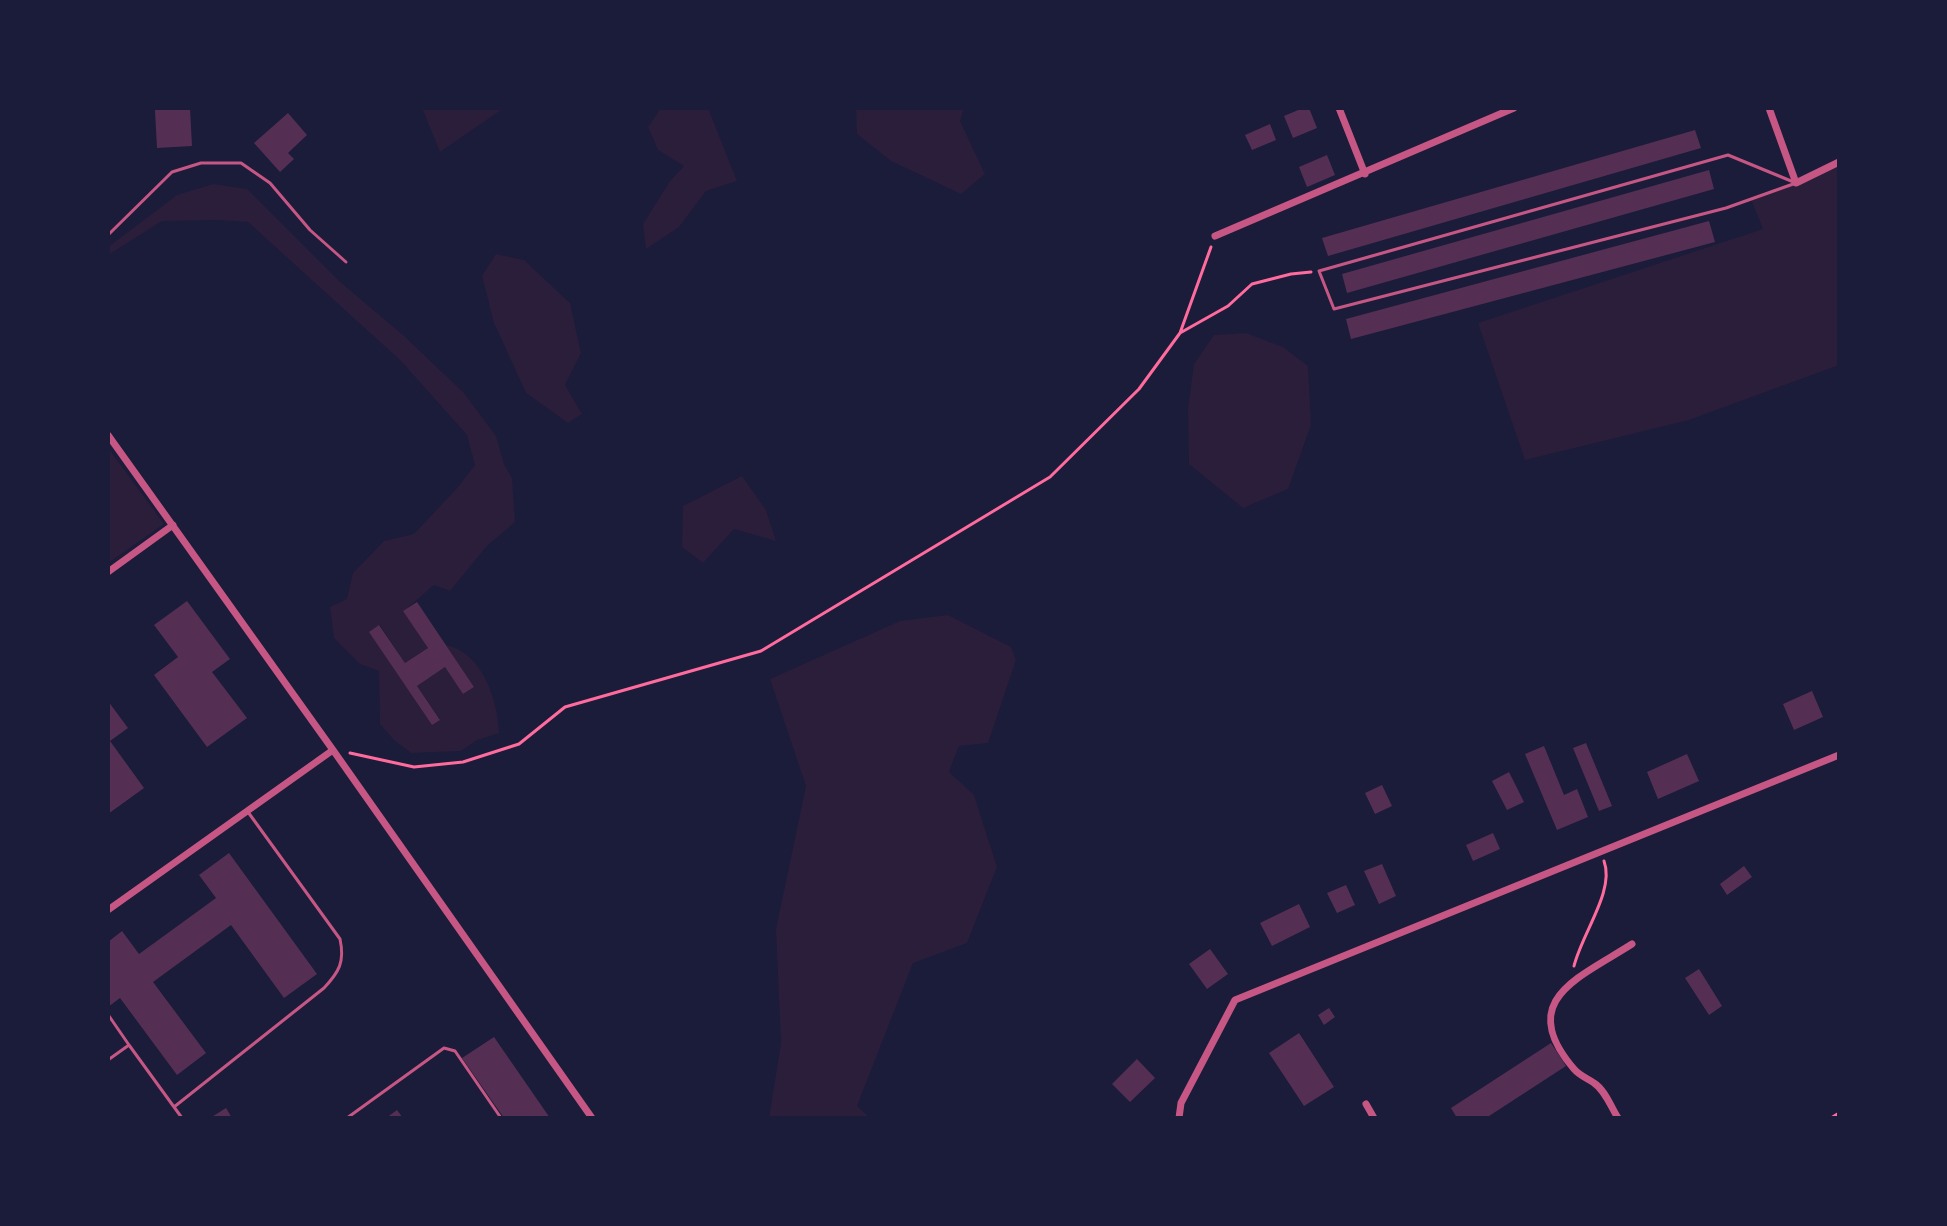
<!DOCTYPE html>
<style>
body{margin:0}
#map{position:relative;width:1947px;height:1226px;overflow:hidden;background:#1b1b3a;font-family:Inter,sans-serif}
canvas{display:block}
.frame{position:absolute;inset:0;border:110px solid #1b1b3a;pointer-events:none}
</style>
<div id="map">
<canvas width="1947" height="1226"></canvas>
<div class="frame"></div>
</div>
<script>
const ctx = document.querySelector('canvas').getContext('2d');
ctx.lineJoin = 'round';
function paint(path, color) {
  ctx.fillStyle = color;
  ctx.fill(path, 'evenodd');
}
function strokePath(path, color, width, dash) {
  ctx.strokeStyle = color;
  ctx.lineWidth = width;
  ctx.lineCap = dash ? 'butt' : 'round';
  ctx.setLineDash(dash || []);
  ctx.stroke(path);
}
const green = new Path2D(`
 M 422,108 L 504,108 L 440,152 Z
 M 661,108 L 708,108 L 737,181 L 706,191 L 679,227 L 646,249 L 643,224 L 670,181 L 684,166 L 658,150 L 648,127 Z
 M 856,108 L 964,108 L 960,121 L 985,174 L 961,194 L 891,161 L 857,134 Z
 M 1839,162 L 1839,365 L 1689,420 L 1525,460 L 1478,323 L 1763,229 L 1751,199 L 1796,183 Z
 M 213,184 L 247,189 L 338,280 L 403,335 L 464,393 L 496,436 L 504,464 L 512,478 L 515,522 L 486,547 L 450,591 L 434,585 L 404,611 L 428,648 L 405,663 L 380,625 L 370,632 L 432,725 L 440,719 L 417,686 L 445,667 L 463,694 L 474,687 L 446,645 C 482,652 498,700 499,733 L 477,740 L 461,751 L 411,753 L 394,740 L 380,724 L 379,671 L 360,664 L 334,638 L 330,607 L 347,599 L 353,573 L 384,541 L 414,534 L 458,487 L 475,465 L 467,435 L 401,361 L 248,222 L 217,220 L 162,221 L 108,255 L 108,247 L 177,195 Z
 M 496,254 L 524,260 L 570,303 L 581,353 L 565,385 L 582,414 L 568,423 L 526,393 L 494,323 L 482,276 Z
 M 1246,333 L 1283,347 L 1308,366 L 1311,425 L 1288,489 L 1243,508 L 1189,464 L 1188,409 L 1194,364 L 1214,335 Z
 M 108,448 L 164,524 L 108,563 Z
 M 742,476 L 766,510 L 776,541 L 734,529 L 703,563 L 682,547 L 683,506 Z
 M 948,615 L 1011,647 L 1016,660 L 988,743 L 959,746 L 949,772 L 974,795 L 997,867 L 967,943 L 913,963 L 857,1106 L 870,1118 L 769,1118 L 781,1043 L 776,929 L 806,786 L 770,679 L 900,621 Z`);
const building = new Path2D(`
 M 190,108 L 192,146 L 157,148 L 155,110 Z
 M 1303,108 L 1309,108 L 1317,128 L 1293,138 L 1284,116 Z
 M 288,113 L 307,135 L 288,153 L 294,159 L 280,172 L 254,143 Z
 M 1270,124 L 1276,140 L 1252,150 L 1245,135 Z
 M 1695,130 L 1701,148 L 1328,256 L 1322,238 Z
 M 1327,155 L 1335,175 L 1307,187 L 1299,167 Z
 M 1709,170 L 1714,189 L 1347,293 L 1342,274 Z
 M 1709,221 L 1715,242 L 1351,339 L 1346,319 Z
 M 187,601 L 230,659 L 212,672 L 247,718 L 207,747 L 154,675 L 178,657 L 154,625 Z
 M 417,602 L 474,687 L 463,694 L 445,667 L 417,686 L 440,720 L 432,725 L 369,632 L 379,625 L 405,663 L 428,648 L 403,611 Z
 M 1812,691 L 1823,717 L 1794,730 L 1783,704 Z
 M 108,701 L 128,728 L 110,741 L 144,788 L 108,814 Z
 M 1586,743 L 1612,806 L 1599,811 L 1573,748 Z
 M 1544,746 L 1564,795 L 1577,789 L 1588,817 L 1557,830 L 1525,754 Z
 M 1687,754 L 1699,781 L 1658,799 L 1647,772 Z
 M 1509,772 L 1524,802 L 1507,810 L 1492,781 Z
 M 1382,785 L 1392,806 L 1375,814 L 1365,793 Z
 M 1493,833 L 1500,849 L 1473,861 L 1466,845 Z
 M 229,853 L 317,974 L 284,998 L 231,925 L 153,982 L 206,1053 L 177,1075 L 120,998 L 108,1007 L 108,942 L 122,931 L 139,954 L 216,898 L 199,875 Z
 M 1382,864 L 1396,896 L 1379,904 L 1364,871 Z
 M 1744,866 L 1752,877 L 1727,895 L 1720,884 Z
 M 1346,885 L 1355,905 L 1337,913 L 1327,893 Z
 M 1299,904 L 1310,927 L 1272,946 L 1260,923 Z
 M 1210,949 L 1228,974 L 1207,989 L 1189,964 Z
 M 1699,969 L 1722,1006 L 1709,1015 L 1685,978 Z
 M 1329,1008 L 1335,1017 L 1324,1025 L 1318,1015 Z
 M 1299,1033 L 1334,1087 L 1304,1106 L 1269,1053 Z
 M 494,1037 L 550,1118 L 504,1118 L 462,1058 Z
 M 1551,1043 L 1566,1066 L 1486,1118 L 1457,1118 L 1451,1108 Z
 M 1137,1059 L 1155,1078 L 1130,1102 L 1112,1084 Z
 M 226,1108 L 232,1118 L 210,1118 Z
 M 397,1110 L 403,1118 L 386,1118 Z`);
const path = new Path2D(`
 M 1180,333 L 1211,247
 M 350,753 L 414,767 L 463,762 L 519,744 L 565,707 L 761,651 L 1050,477 L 1139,389 L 1180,333 L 1228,306 L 1252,284 L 1291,274 L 1311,272
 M 1574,966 C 1582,933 1615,891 1604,861
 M 1831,1118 L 1839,1113`);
const service = new Path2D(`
 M 1728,155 L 1796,183 L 1726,208 L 1334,309 L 1319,271 Z
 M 108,235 L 172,172 L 201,163 L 241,163 L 270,183 L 310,230 L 346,262
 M 109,1016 L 129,1045
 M 108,1060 L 129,1045 L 182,1118
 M 174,1107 L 324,988 C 339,972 345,962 340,939 L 248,812
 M 347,1118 L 444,1048 L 455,1051 L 501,1118`);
const minor = new Path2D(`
 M 1339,108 L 1365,174
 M 1769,108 L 1796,183 L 1839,162
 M 1215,236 L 1514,108
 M 108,435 L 333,750 L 592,1118
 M 108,572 L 173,525
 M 108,910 L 333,750
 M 1366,1104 L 1374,1118
 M 1179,1118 L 1181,1103 L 1235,1000 L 1839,755
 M 1618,1118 C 1611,1107 1605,1090 1594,1083 C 1587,1078 1580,1076 1574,1069 C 1515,1000 1579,978 1632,944`);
paint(green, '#2a1e3b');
paint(building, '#542f53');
strokePath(path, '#ff6b9d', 3);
strokePath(service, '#c65784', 3);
strokePath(minor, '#c65784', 7);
</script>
